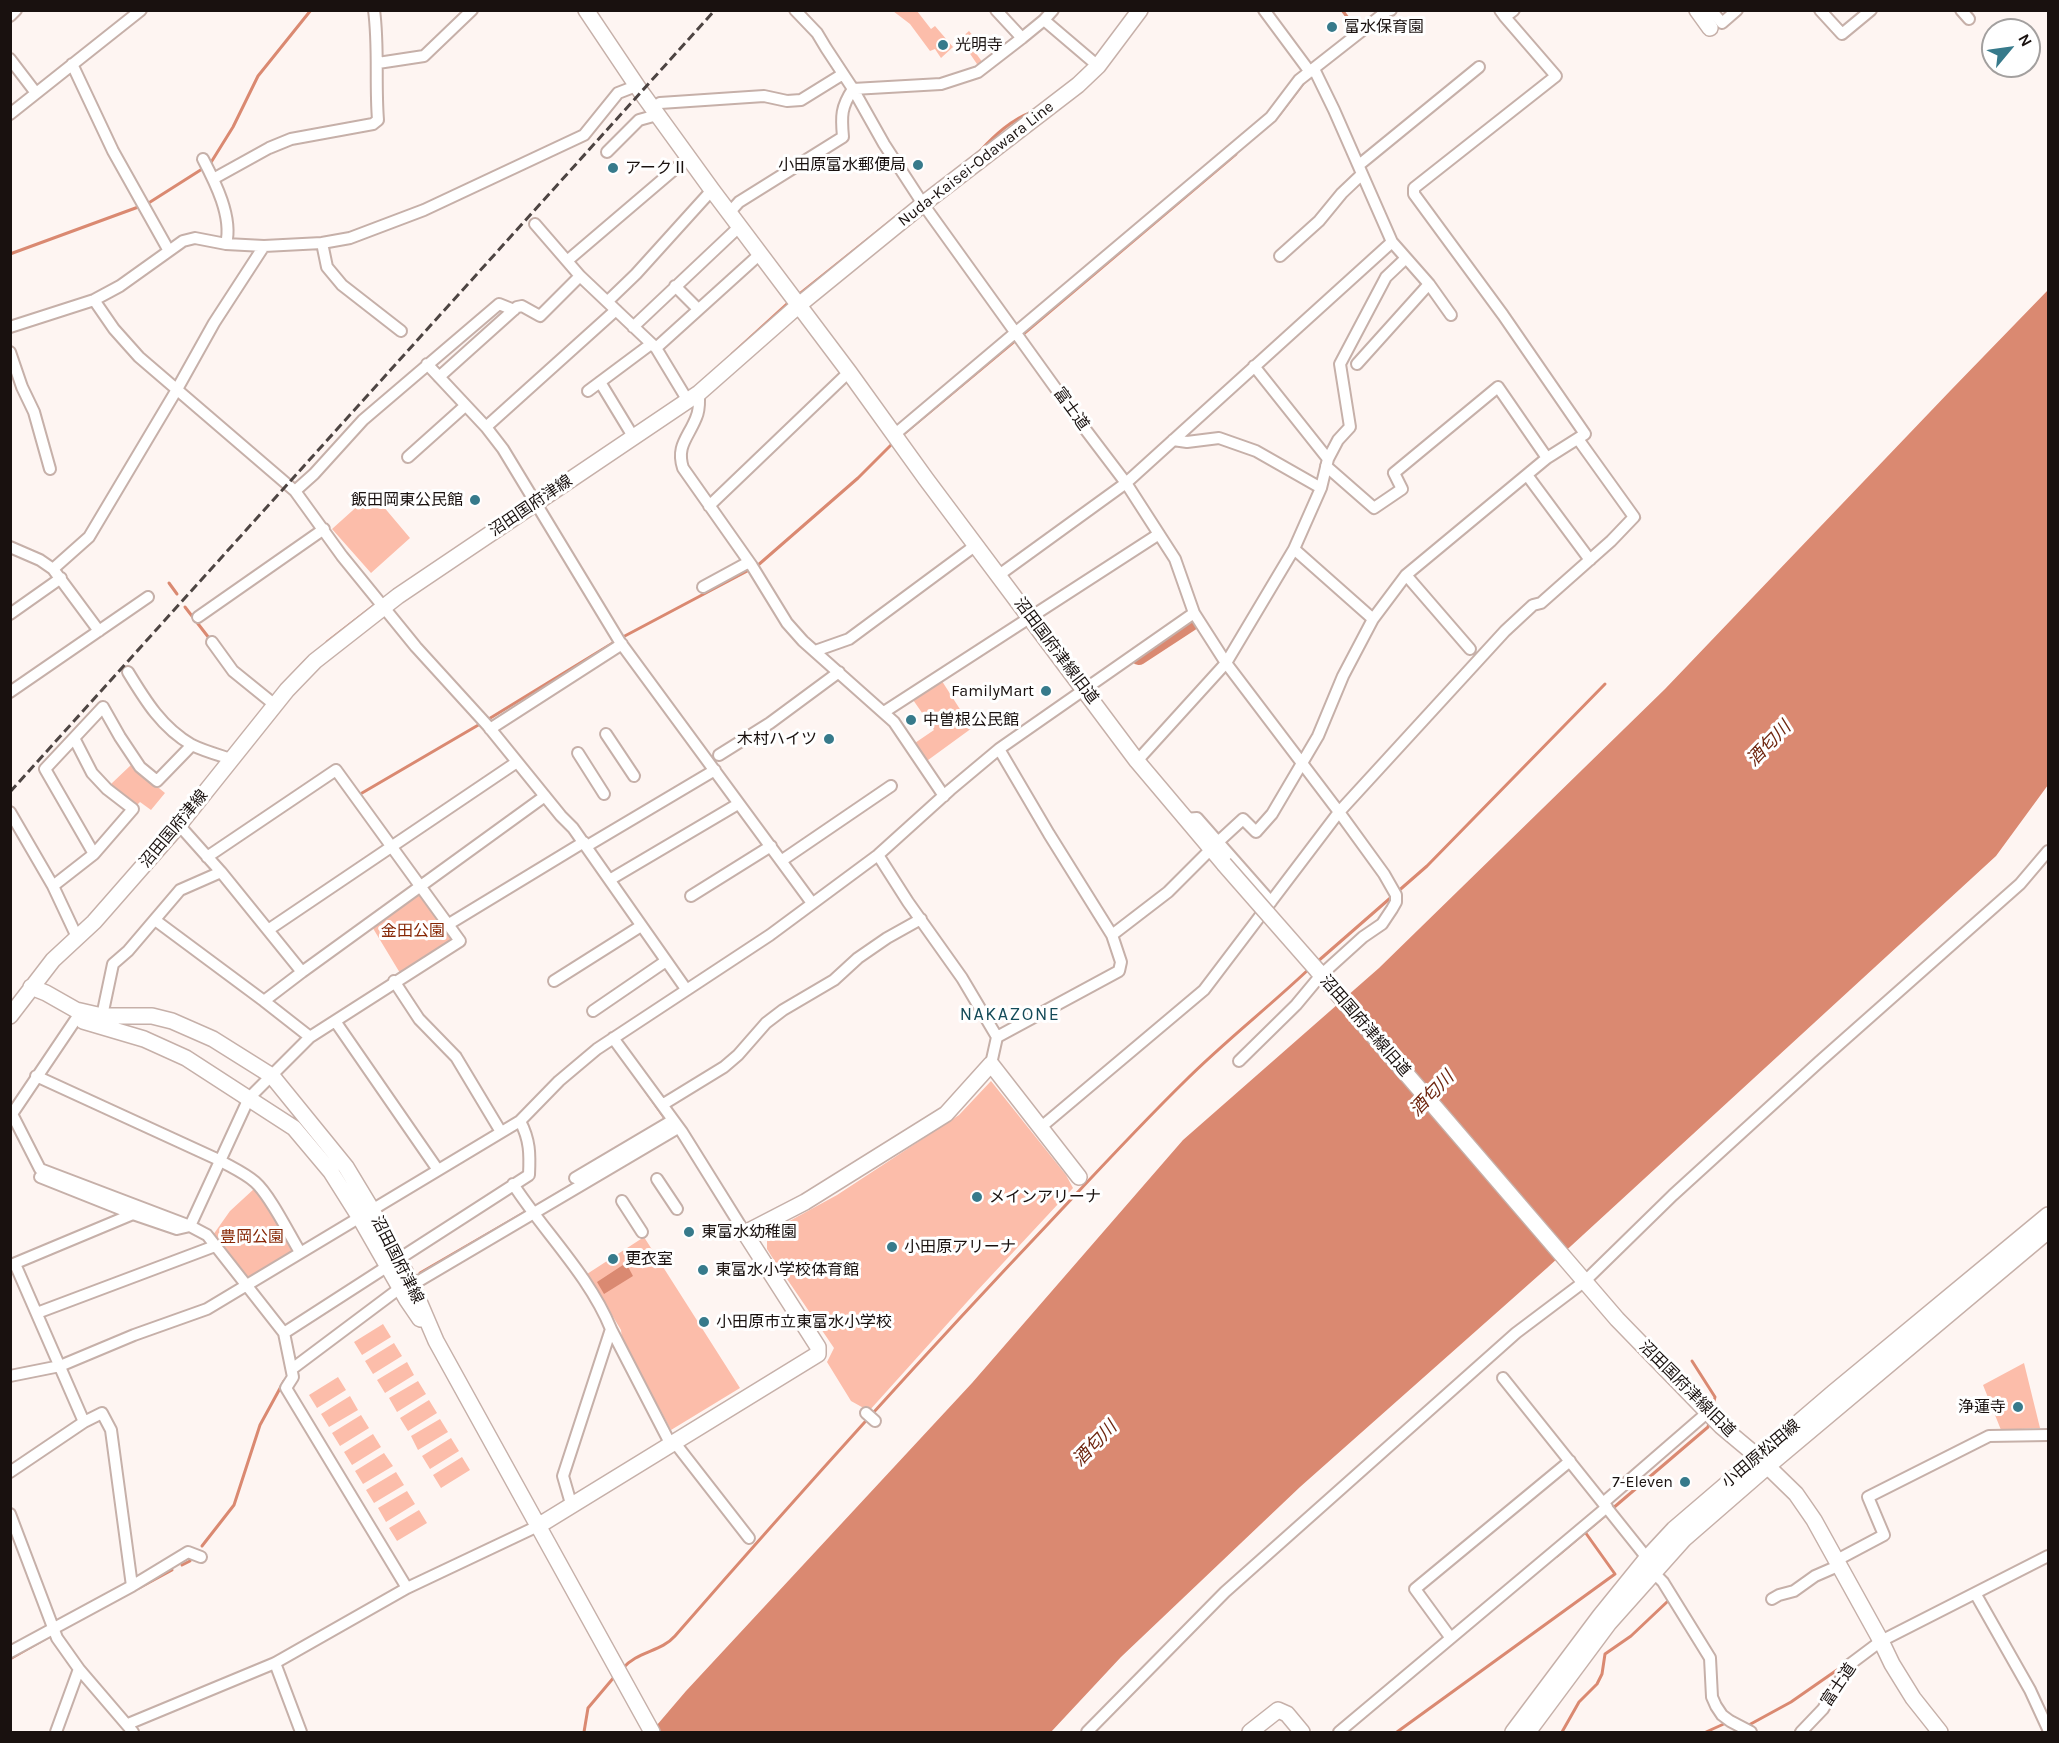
<!DOCTYPE html>
<meta charset="utf-8">
<style>
body{margin:0}
#map{position:relative;width:2059px;height:1743px;overflow:hidden;background:#fef5f2;font-family:Karla,sans-serif}
canvas{display:block}
.frame{position:absolute;inset:0;border:12px solid #19110f;pointer-events:none}
.north{position:absolute;left:1981px;top:18px;width:60px;height:60px;box-sizing:border-box;background:#fff;border:2px solid #a3a09f;border-radius:50%;rotate:61deg;font-size:16px;font-weight:700;line-height:24px;text-align:center;color:#19110f}
.north::after{content:'';display:block;margin:auto;width:21px;height:27px;background:#377a8b;clip-path:polygon(50% 0,100% 100%,50% 72%,0 100%)}
</style>
<div id="map">
<canvas width="2059" height="1743"></canvas>
<div class="frame"></div>
<div class="north">N</div>
</div>
<script>
const ctx = document.querySelector('canvas').getContext('2d');
ctx.lineJoin = 'round';
function paint(path, color) {
  ctx.fillStyle = color;
  ctx.fill(path, 'evenodd');
}
function strokePath(path, color, width, dash) {
  ctx.strokeStyle = color;
  ctx.lineWidth = width;
  ctx.lineCap = dash ? 'butt' : 'round';
  ctx.setLineDash(dash || []);
  ctx.stroke(path);
}
function drawText(font, color, halo, rows, align = 'center') {
  ctx.font = font + ' Karla,"Noto Sans JP",sans-serif';
  ctx.lineWidth = 6;
  ctx.setLineDash([]);
  ctx.textBaseline = 'middle';
  ctx.strokeStyle = halo;
  ctx.fillStyle = color;
  for (const [text, x, y, turn = 0] of rows) {
    ctx.save();
    ctx.translate(x, y);
    ctx.rotate((+turn || 0) * Math.PI / 180);
    ctx.textAlign = isNaN(turn) ? turn : align;
    if (halo) ctx.strokeText(text, 0, 0);
    ctx.fillText(text, 0, 0);
    ctx.restore();
  }
}
const green = new Path2D(`
 M 893,11 L 917,11 L 931,29 L 935,26 L 953,47 L 941,58 L 935,49 L 930,51 L 910,24 Z
 M 969,31 L 982,46 L 975,52 L 983,63 L 979,67 L 960,39 Z
 M 372,493 L 410,538 L 371,573 L 332,529 Z
 M 940,678 L 972,728 L 924,763 L 912,745 L 934,730 L 911,697 Z
 M 131,765 L 165,793 L 151,810 L 140,802 L 136,806 L 111,784 Z
 M 421,889 L 455,939 L 400,973 L 371,925 Z
 M 991,1081 L 1066,1175 L 1073,1188 L 976,1292 L 869,1411 L 851,1401 L 827,1362 L 834,1348 L 772,1257 L 767,1249 L 767,1238 L 773,1230 L 837,1195 L 959,1115 Z
 M 255,1188 L 296,1250 L 247,1279 L 213,1235 L 230,1211 Z
 M 644,1237 L 740,1388 L 671,1430 L 622,1339 L 621,1330 L 587,1274 Z
 M 383,1324 L 391,1337 L 362,1355 L 354,1342 Z
 M 394,1343 L 402,1356 L 373,1374 L 365,1361 Z
 M 407,1362 L 414,1375 L 385,1393 L 377,1380 Z
 M 2024,1363 L 2040,1428 L 2001,1430 L 1983,1385 Z
 M 338,1377 L 346,1390 L 317,1408 L 309,1395 Z
 M 418,1381 L 426,1394 L 397,1412 L 389,1398 Z
 M 350,1396 L 358,1410 L 329,1427 L 321,1414 Z
 M 429,1400 L 437,1413 L 408,1431 L 400,1418 Z
 M 361,1415 L 369,1428 L 340,1446 L 332,1433 Z
 M 440,1419 L 448,1432 L 418,1450 L 411,1436 Z
 M 373,1434 L 381,1447 L 352,1465 L 344,1452 Z
 M 451,1438 L 459,1451 L 430,1469 L 422,1456 Z
 M 384,1453 L 393,1466 L 363,1484 L 355,1471 Z
 M 462,1457 L 470,1470 L 441,1488 L 433,1475 Z
 M 396,1472 L 404,1485 L 374,1503 L 366,1490 Z
 M 407,1491 L 415,1504 L 386,1522 L 378,1508 Z
 M 419,1510 L 427,1523 L 397,1541 L 389,1528 Z`);
const water = new Path2D(`
 M 2048,290 L 2048,785 L 1996,856 L 1547,1268 L 1300,1487 L 1121,1657 L 1051,1732 L 651,1732 L 686,1691 L 972,1383 L 1183,1140 L 1379,968 L 1665,689 L 1951,390 Z
 M 626,1263 L 633,1276 L 604,1294 L 597,1282 Z`);
const stream = new Path2D(`
 M 1342,10 L 1357,30
 M 1279,115 L 1305,81
 M 980,151 C 995,135 1011,120 1032,112
 M 147,204 L 210,164 L 233,127 L 258,76 L 311,10
 M 10,254 L 141,206
 M 797,296 L 902,212
 M 1021,336 L 1236,154
 M 732,354 L 789,302
 M 901,436 L 1016,340
 M 757,566 L 858,478 L 894,442
 M 169,583 L 177,594
 M 185,607 L 209,638
 M 621,638 L 751,569
 M 327,642 L 376,604
 M 294,673 L 306,660
 M 362,793 L 492,717 L 616,641
 M 1317,962 L 1427,866 L 1605,684
 M 637,1079 L 666,1120
 M 533,1208 L 563,1190
 M 420,1273 L 527,1211
 M 1692,1361 L 1715,1397 L 1712,1409
 M 1612,1509 L 1708,1427 L 1709,1422
 M 202,1546 L 234,1505 L 260,1425 L 284,1381
 M 1557,1556 L 1607,1514
 M 182,1565 L 190,1561
 M 139,1588 L 172,1570
 M 10,1659 L 45,1639
 M 622,1669 C 637,1651 661,1652 675,1636 C 797,1496 921,1358 1048,1224 C 1093,1176 1138,1127 1185,1081 C 1225,1041 1269,1007 1310,968
 M 1747,1726 L 1791,1702 L 1837,1670
 M 584,1732 L 588,1708 L 615,1676
 M 1397,1732 L 1615,1574 L 1585,1532
 M 1562,1732 L 1579,1702 L 1597,1684 L 1602,1674 L 1605,1654 L 1631,1636 L 1668,1601
 M 1706,1732 L 1726,1723`);
const river = new Path2D(`
 M 1139,657 L 1191,623`);
const street = new Path2D(`
 M 795,10 L 817,33 L 826,48 L 853,89 L 884,144 L 923,204 L 1082,425 L 1126,483 L 1175,559 L 1194,613 L 1226,663 L 1339,812 L 1384,874 L 1396,895 L 1396,902 L 1392,909 L 1382,924 L 1363,937 L 1321,975 L 1296,1005 L 1239,1061
 M 996,10 L 1022,38 L 1044,20 L 1098,66
 M 1264,10 L 1310,72
 M 1500,10 L 1505,17 L 1514,10
 M 1711,10 L 1722,23 L 1737,10
 M 1820,10 L 1842,34 L 1871,10
 M 1961,10 L 1969,19
 M 10,16 L 16,10
 M 1044,20 L 1053,10
 M 10,59 L 36,93
 M 378,63 L 424,56 L 472,10
 M 72,64 L 113,151 L 169,251
 M 652,108 L 660,103 L 764,96 L 787,101 L 801,100 L 843,74
 M 10,114 L 141,10
 M 607,152 L 639,120 L 657,115
 M 203,159 C 215,182 233,217 226,244
 M 1359,165 L 1479,67
 M 213,179 L 269,148 L 291,139 L 373,124 L 378,120 C 375,83 379,47 374,10
 M 729,213 L 739,202 L 843,137 C 841,116 841,107 853,89 L 941,84 L 978,72 L 1022,38
 M 535,224 L 580,276 L 656,348 L 688,401
 M 1392,242 L 1429,284 L 1451,315
 M 322,243 L 327,267 L 342,285 L 401,331
 M 1280,256 L 1319,221 L 1342,193 L 1362,174
 M 567,261 L 689,157
 M 675,286 L 698,309
 M 94,300 L 114,329 L 139,357 L 295,491 L 342,556 L 416,647 L 488,726 L 561,816 L 573,828 L 686,989
 M 608,301 L 636,274 L 712,190
 M 10,327 L 94,300 L 120,286 L 183,241 L 195,238 L 226,244 L 264,246 L 322,243 L 350,238 L 424,210 L 584,135 L 618,93 L 636,86
 M 633,327 L 740,226
 M 656,348 L 760,254
 M 10,352 L 22,387 L 34,412 L 50,469
 M 427,364 L 486,427 L 503,449 L 620,642 L 812,903
 M 1357,364 L 1429,284
 M 1254,366 L 1328,459
 M 439,377 L 517,307 L 522,306 L 540,316 L 580,276
 M 600,382 L 634,438
 M 588,391 L 651,344
 M 699,393 C 699,402 700,410 696,418 C 688,438 676,446 683,468 L 752,566 L 787,623 L 803,641 L 894,722 L 944,796
 M 486,427 L 616,310
 M 894,435 L 1271,117 L 1299,80 L 1387,11 L 1391,10
 M 1173,440 L 1187,442 L 1219,438 L 1256,451 L 1321,488
 M 408,457 L 465,406
 M 1326,466 L 1374,508 L 1402,489 L 1394,473 L 1498,387 L 1547,458
 M 1527,475 L 1590,560
 M 295,491 L 314,474 L 363,420 L 499,304 L 514,310
 M 709,506 L 849,372
 M 10,547 L 40,560 L 53,569 L 99,631
 M 1294,549 L 1373,619
 M 53,569 L 89,537 L 176,391 L 214,323 L 264,246
 M 999,575 L 1126,483 L 1392,242 L 1334,110 L 1314,69
 M 1406,575 L 1470,649
 M 703,587 L 749,562
 M 10,614 L 61,578
 M 198,617 L 324,529
 M 212,642 L 233,671 L 275,705
 M 815,651 L 849,639 L 976,545
 M 128,672 C 145,700 162,728 192,745 C 204,751 219,755 231,759
 M 10,692 L 148,597
 M 884,712 L 1159,534
 M 490,729 L 622,644
 M 606,734 L 634,776
 M 999,749 L 1049,834 L 1112,935
 M 578,753 L 604,794
 M 719,755 L 770,723 L 839,672
 M 1137,761 L 1226,663 L 1294,549 L 1321,488 L 1328,459 L 1338,440 L 1350,427 L 1340,364 L 1386,277 L 1406,258
 M 10,812 L 53,886 L 77,937
 M 1185,819 L 1197,818 L 1271,902
 M 1218,842 L 1243,819 L 1256,832 L 1272,814 L 1318,736 L 1343,676 L 1373,619 L 1406,575 L 1547,458 L 1585,434 L 1503,315 L 1414,194 L 1414,188 L 1556,76 L 1505,17
 M 587,846 L 715,770
 M 94,854 L 45,769 L 103,707 L 120,737 L 140,767 L 157,781 L 192,745
 M 878,855 L 908,902 L 962,978 L 997,1037 L 991,1064
 M 207,857 L 336,770 L 460,941 L 310,1037
 M 781,861 L 891,786
 M 611,879 L 738,804
 M 53,886 L 94,854 L 133,809 L 107,789 L 92,773 L 74,738
 M 691,896 L 771,846
 M 155,920 L 264,1001
 M 449,924 L 584,842
 M 268,930 L 517,762
 M 302,972 L 545,796
 M 394,981 L 419,1019 L 456,1057 L 501,1132
 M 554,981 L 641,926
 M 593,1011 L 666,961
 M 102,1016 L 113,964 L 128,951 L 180,890 L 221,872
 M 76,1019 L 12,1114 L 40,1169 L 190,1226 L 249,1098 L 310,1037 L 264,1001 L 302,972 L 221,872 L 179,825
 M 335,1021 L 438,1170
 M 997,1037 L 1119,971 L 1121,962 L 1112,935 L 1168,892 L 1211,849
 M 613,1038 L 682,1132 L 745,1233
 M 36,1076 L 219,1160 C 231,1167 245,1173 255,1182 C 270,1195 289,1234 300,1252
 M 662,1105 L 724,1067 L 738,1055 L 766,1023 L 783,1010 L 834,980 L 858,958 L 887,938 L 921,919
 M 1040,1128 L 1204,990 L 1339,812 L 1505,631 L 1533,605 L 1541,603 L 1611,541 L 1634,517 L 1578,439
 M 40,1177 L 133,1214 L 177,1229 L 190,1226 L 207,1235 L 284,1333 L 293,1377 L 286,1388 L 407,1588
 M 575,1178 L 673,1120
 M 657,1179 L 677,1209
 M 513,1184 C 544,1232 589,1275 611,1329 L 563,1476 L 572,1507
 M 622,1201 L 642,1232
 M 15,1264 L 84,1422
 M 11,1265 L 133,1214
 M 412,1285 L 678,1128
 M 37,1313 L 215,1246
 M 611,1329 L 671,1445
 M 284,1333 L 529,1175 C 530,1154 530,1140 520,1121
 M 292,1369 L 400,1288
 M 10,1376 L 60,1366 L 134,1335 L 207,1309 L 520,1121 L 559,1081 L 597,1049 L 770,935 L 878,855 L 950,790 L 999,749 L 1194,613
 M 1503,1378 L 1647,1558
 M 866,1413 L 875,1421
 M 675,1443 L 749,1538
 M 10,1472 L 84,1422 L 102,1413 L 111,1430 L 132,1586
 M 1603,1503 L 1708,1412
 M 10,1514 L 57,1638 L 79,1669 L 56,1732
 M 1835,1561 L 1884,1535 L 1868,1497 L 1989,1436 L 2048,1435
 M 1653,1572 L 1663,1582 L 1710,1658 L 1712,1697 L 1716,1706 L 1722,1715 L 1730,1721 L 1751,1732
 M 1975,1593 L 2030,1690 L 2048,1729
 M 1772,1599 L 1779,1595 L 1794,1591 L 1815,1576 L 1838,1566
 M 1450,1637 L 1415,1589 L 1570,1461
 M 10,1652 L 132,1586 L 188,1552 L 201,1557
 M 275,1663 L 301,1732
 M 79,1669 L 133,1732
 M 128,1724 L 275,1663 L 407,1588 L 538,1526
 M 1087,1732 L 1225,1592 L 1516,1333 L 1585,1281 L 1673,1195 L 1819,1062 L 2020,884 L 2048,851
 M 1339,1732 L 1607,1507
 M 1801,1732 L 1823,1709 L 1849,1665 L 1881,1641 L 2048,1556`);
const secondary = new Path2D(`
 M 586,10 L 641,92 L 712,190 L 849,372 L 926,479 L 1137,761 L 1224,864
 M 1697,10 L 1710,28
 M 1317,970 L 1617,1319 L 1721,1426 L 1758,1457 L 1796,1494 L 1814,1520 L 1881,1641 L 1892,1664 L 1913,1698 L 1940,1732
 M 31,987 L 46,993 L 76,1010 L 102,1016 L 152,1016 L 172,1021 L 213,1039 L 272,1076 L 346,1167 L 372,1210 L 412,1285 L 436,1341 L 652,1732
 M 10,1016 L 53,960 L 94,922 L 179,825 L 287,690 L 315,661 L 398,596 L 699,393 L 799,305 L 923,204 L 1078,85 L 1098,66 L 1140,10
 M 83,1021 L 144,1039 L 186,1058 L 294,1128 L 331,1172 L 360,1218 L 407,1300 L 420,1319
 M 538,1526 L 818,1354 L 818,1347 L 745,1233 L 805,1202 L 946,1114 L 991,1064 L 1079,1177
 M 1250,1732 L 1278,1710 L 1287,1714 L 1302,1732
 M 1513,1732 L 1600,1616 L 1647,1558 L 1674,1529 L 1834,1392 L 2048,1215
 M 1528,1732 L 1609,1623 L 1684,1539 L 1768,1466 L 2048,1231`);
const rail = new Path2D(`
 M 10,792 L 715,10`);
const secondaryBridge = new Path2D(`
 M 1224,864 L 1317,970`);
const markers = [
 [1332,27,6,"#377a8b"],
 [943,45,6,"#377a8b"],
 [918,165,6,"#377a8b"],
 [613,168,6,"#377a8b"],
 [475,500,6,"#377a8b"],
 [1046,691,6,"#377a8b"],
 [911,720,6,"#377a8b"],
 [829,739,6,"#377a8b"],
 [977,1197,6,"#377a8b"],
 [689,1232,6,"#377a8b"],
 [892,1247,6,"#377a8b"],
 [613,1259,6,"#377a8b"],
 [703,1270,6,"#377a8b"],
 [704,1322,6,"#377a8b"],
 [2018,1407,6,"#377a8b"],
 [1685,1482,6,"#377a8b"]
];
const poiNames = [
 ["富水保育園",1344,27],
 ["光明寺",955,45],
 ["小田原富水郵便局",906,165,"right"],
 ["アークⅡ",625,168],
 ["飯田岡東公民館",463,500,"right"],
 ["FamilyMart",1034,691,"right"],
 ["中曽根公民館",923,720],
 ["木村ハイツ",817,739,"right"],
 ["メインアリーナ",989,1197],
 ["東富水幼稚園",701,1232],
 ["小田原アリーナ",904,1247],
 ["更衣室",625,1259],
 ["東富水小学校体育館",715,1270],
 ["小田原市立東富水小学校",716,1322],
 ["浄蓮寺",2006,1407,"right"],
 ["7-Eleven",1673,1482,"right"]
];
const streetNames = [
 ["Nuda-Kaisei-Odawara Line",976,164,-38],
 ["富士道",1071,409,54],
 ["沼田国府津線",531,506,-34],
 ["沼田国府津線旧道",1056,651,53],
 ["沼田国府津線",174,829,-50],
 ["沼田国府津線旧道",1365,1026,49],
 ["沼田国府津線",397,1260,63],
 ["沼田国府津線旧道",1687,1389,45],
 ["小田原松田線",1761,1454,-40],
 ["富士道",1839,1685,-56]
];
const parkNames = [
 ["金田公園",413,931],
 ["豊岡公園",252,1237]
];
const waterNames = [
 ["酒匂川",1769,744,-46],
 ["酒匂川",1432,1094,-46],
 ["酒匂川",1095,1444,-46]
];
const neighbourhoodNames = [
 ["NAKAZONE",1010,1015]
];
paint(green, '#fcbdaa');
paint(water, '#da8971');
strokePath(stream, '#da8971', 3);
strokePath(river, '#da8971', 16);
strokePath(street, '#c6b0a9', 14);
strokePath(secondary, '#c6b0a9', 18);
strokePath(street, '#fff', 10);
strokePath(secondary, '#fff', 15);
strokePath(rail, '#4d4442', 3, [9, 4.5]);
strokePath(secondaryBridge, '#c6b0a9', 18, []);
strokePath(secondaryBridge, '#fff', 15);
for (const [x, y, r, color] of markers) {
  const dot = new Path2D();
  dot.arc(x, y, r, 0, 2 * Math.PI);
  ctx.fillStyle = color;
  ctx.fill(dot);
  strokePath(dot, '#fff', 2);
}
drawText('16px', '#19110f', '#fff', poiNames, 'left');
drawText('16px', '#19110f', '#fff', streetNames);
drawText('16px', '#872705', '#fff', parkNames);
drawText('italic 18px', '#6f260f', '#fff', waterNames);
ctx.letterSpacing = '1.5px';
drawText('18px', '#144b59', '#fff', neighbourhoodNames);
ctx.letterSpacing = '0px';
</script>
